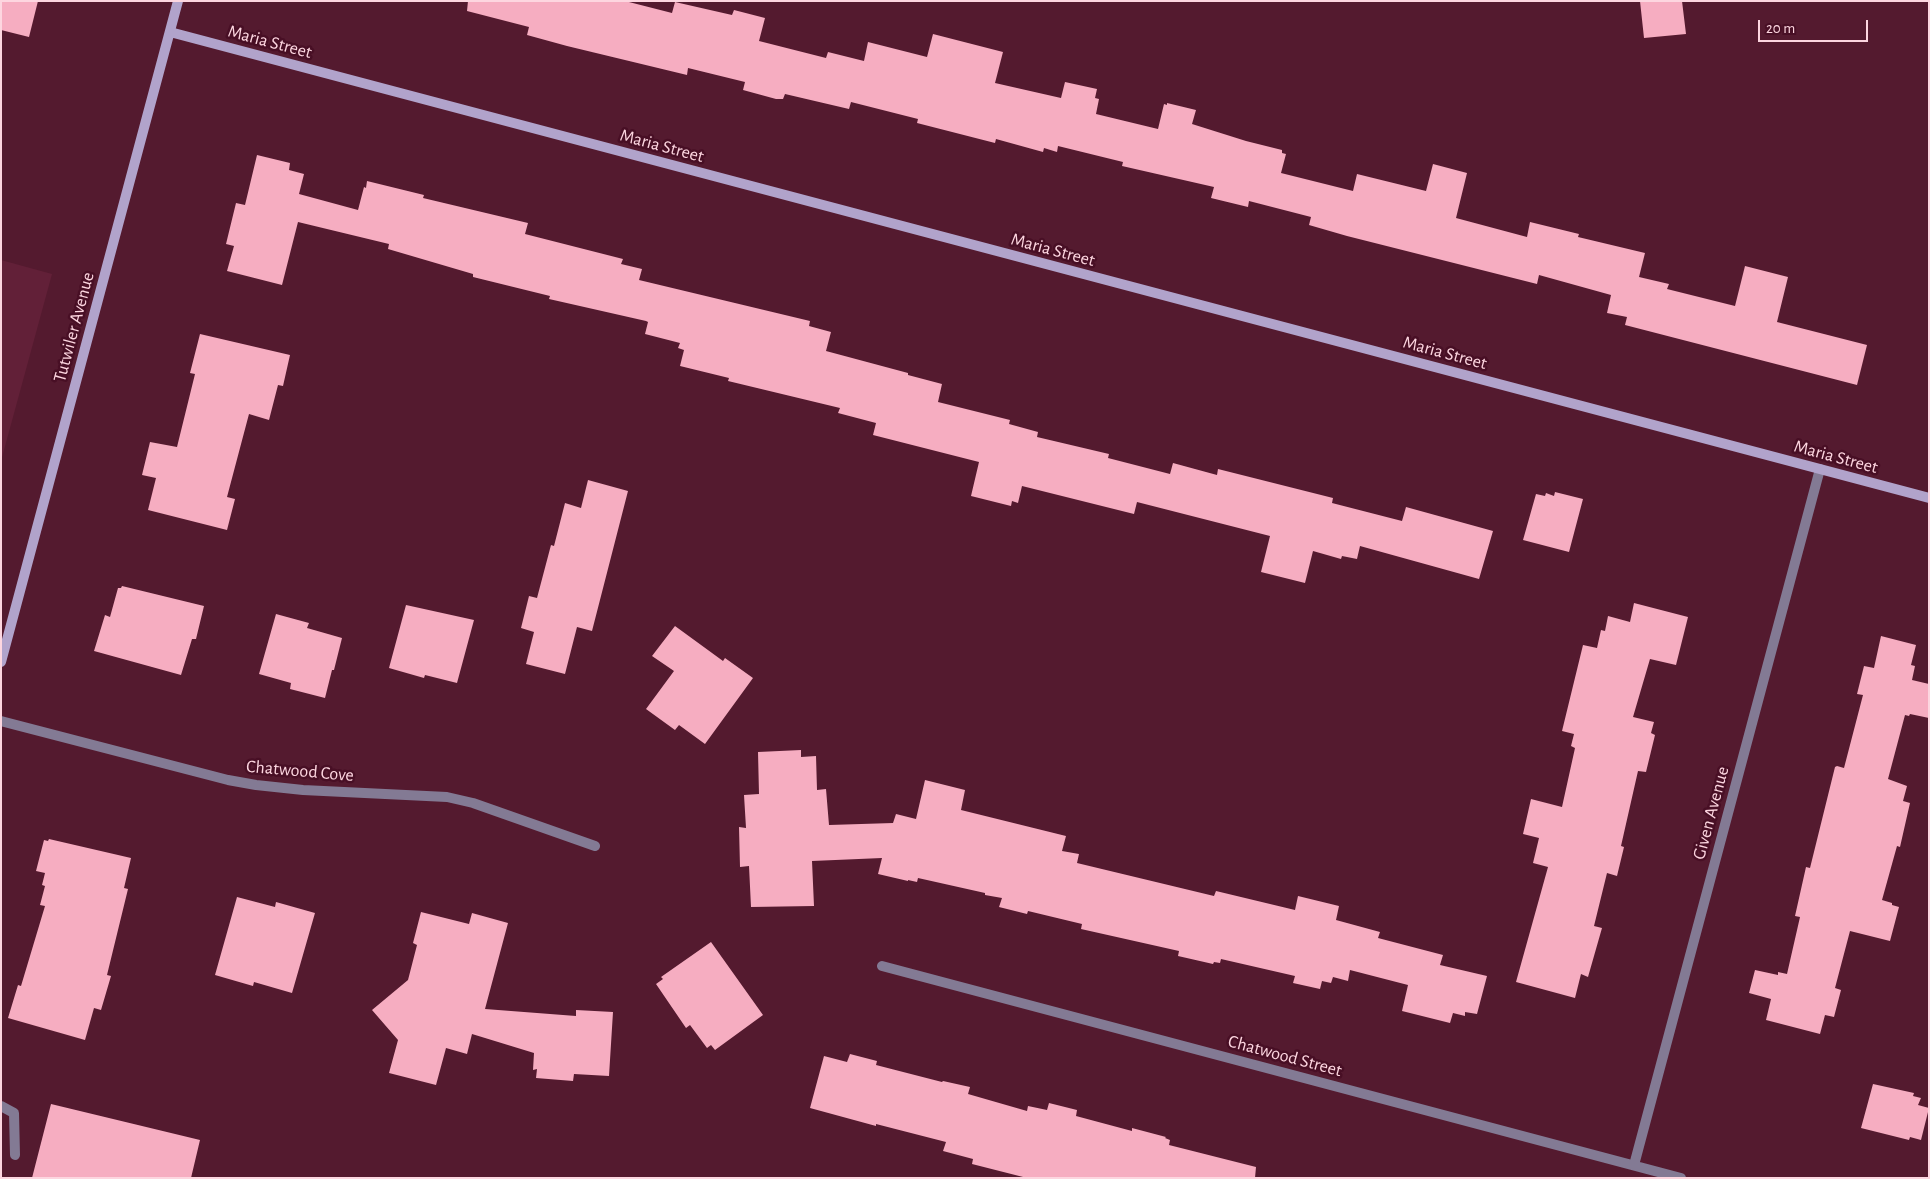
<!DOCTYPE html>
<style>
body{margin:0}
#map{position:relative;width:1930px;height:1179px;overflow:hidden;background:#541a2f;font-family:"Alegreya Sans",sans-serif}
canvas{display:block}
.frame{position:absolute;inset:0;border:2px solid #fdd6e0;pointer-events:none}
.scale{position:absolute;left:1758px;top:20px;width:110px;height:22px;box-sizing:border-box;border:2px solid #fdd6e0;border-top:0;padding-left:6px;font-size:15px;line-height:18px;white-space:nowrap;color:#fdd6e0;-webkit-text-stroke:4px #480f25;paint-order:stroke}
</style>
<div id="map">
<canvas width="1930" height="1179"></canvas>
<div class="frame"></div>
<div class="scale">20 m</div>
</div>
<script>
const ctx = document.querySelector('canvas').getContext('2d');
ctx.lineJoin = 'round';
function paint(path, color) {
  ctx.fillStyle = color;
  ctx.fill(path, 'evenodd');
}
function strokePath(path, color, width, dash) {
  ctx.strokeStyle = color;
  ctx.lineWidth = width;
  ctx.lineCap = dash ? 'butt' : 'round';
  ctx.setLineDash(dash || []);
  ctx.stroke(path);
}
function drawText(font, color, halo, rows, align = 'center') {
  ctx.font = font + ' "Alegreya Sans",sans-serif';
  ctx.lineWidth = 5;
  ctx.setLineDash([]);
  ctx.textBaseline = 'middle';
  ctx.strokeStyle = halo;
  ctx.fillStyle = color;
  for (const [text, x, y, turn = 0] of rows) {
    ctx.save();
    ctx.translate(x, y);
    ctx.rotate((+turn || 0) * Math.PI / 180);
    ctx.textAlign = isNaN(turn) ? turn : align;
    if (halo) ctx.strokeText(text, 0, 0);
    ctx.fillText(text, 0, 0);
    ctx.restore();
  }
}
const built = new Path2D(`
 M 1,260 L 52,274 L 1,461 Z`);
const building = new Path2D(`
 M 1,1 L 38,1 L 29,37 L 1,30 Z
 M 468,1 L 625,1 L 672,13 L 675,2 L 732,15 L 734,10 L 765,18 L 759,41 L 826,58 L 828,52 L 864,61 L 868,42 L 927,57 L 933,34 L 1003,52 L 995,83 L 1061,98 L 1065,82 L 1097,89 L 1095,98 L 1099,99 L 1096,114 L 1158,129 L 1164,104 L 1167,105 L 1167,103 L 1196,110 L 1192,124 L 1246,141 L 1282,150 L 1282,153 L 1286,154 L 1281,173 L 1353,191 L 1357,174 L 1426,191 L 1433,164 L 1467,173 L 1456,218 L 1527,237 L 1530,222 L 1579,234 L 1578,237 L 1645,253 L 1639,277 L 1669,284 L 1667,289 L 1735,306 L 1745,266 L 1788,277 L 1777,322 L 1867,345 L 1857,385 L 1625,325 L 1627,317 L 1607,313 L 1611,295 L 1539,275 L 1537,284 L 1347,236 L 1309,225 L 1311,217 L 1249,201 L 1248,207 L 1211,198 L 1214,187 L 1122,166 L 1123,162 L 1058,146 L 1057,152 L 1044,148 L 1043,152 L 996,139 L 995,143 L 917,123 L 918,119 L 851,102 L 849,109 L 785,94 L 783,99 L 776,99 L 743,90 L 745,82 L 688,68 L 687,75 L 567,46 L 527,35 L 529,27 L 467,11 Z
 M 1640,1 L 1682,1 L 1686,34 L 1644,38 Z
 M 257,155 L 290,163 L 289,170 L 304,174 L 299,194 L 358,210 L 364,187 L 366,188 L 367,181 L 424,195 L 423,198 L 528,223 L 525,234 L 623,259 L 621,264 L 642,269 L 639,280 L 810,321 L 809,326 L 831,332 L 826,351 L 908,373 L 908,375 L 942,384 L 938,402 L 1010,420 L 1009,424 L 1038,432 L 1037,437 L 1109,454 L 1108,458 L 1170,474 L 1173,463 L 1217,475 L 1218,469 L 1333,498 L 1332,503 L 1402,521 L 1406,507 L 1493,531 L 1479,579 L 1360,546 L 1357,559 L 1342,556 L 1341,559 L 1313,551 L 1305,583 L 1261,572 L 1270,536 L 1137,502 L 1134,514 L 1022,486 L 1018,503 L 1012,501 L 1011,506 L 971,496 L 979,462 L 873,435 L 876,423 L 838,413 L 840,408 L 728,381 L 729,378 L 680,366 L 684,350 L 678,348 L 680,343 L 645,334 L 648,322 L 646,321 L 549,299 L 550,296 L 473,277 L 473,274 L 388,249 L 389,244 L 298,222 L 282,285 L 227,271 L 234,246 L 226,244 L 236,203 L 245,205 Z
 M 200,334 L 290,355 L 283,386 L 278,385 L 269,420 L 249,414 L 227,497 L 235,499 L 227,530 L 148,510 L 156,478 L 142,475 L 150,442 L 177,447 L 195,374 L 190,373 Z
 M 588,480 L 628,491 L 592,631 L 577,627 L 565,674 L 526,664 L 534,632 L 521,628 L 529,596 L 537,598 L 551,545 L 554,546 L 565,503 L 581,508 Z
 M 1555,492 L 1583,499 L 1569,552 L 1523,540 L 1536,494 L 1545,496 L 1546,493 L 1554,496 Z
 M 122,586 L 204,606 L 196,639 L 192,639 L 181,675 L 94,651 L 105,615 L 110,617 L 118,588 L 121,588 Z
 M 1634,603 L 1688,617 L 1676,665 L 1650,659 L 1633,717 L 1654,722 L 1651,733 L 1655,735 L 1646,772 L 1638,771 L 1621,846 L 1624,847 L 1617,876 L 1607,873 L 1594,926 L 1602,928 L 1588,977 L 1581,974 L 1575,998 L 1516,982 L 1548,867 L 1533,863 L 1539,838 L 1523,834 L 1531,799 L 1562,807 L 1575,748 L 1571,746 L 1574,734 L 1562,731 L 1583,645 L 1597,648 L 1601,630 L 1605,631 L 1608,616 L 1630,622 Z
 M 406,605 L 474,620 L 457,683 L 425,675 L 424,678 L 389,668 Z
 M 276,614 L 309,623 L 307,628 L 342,638 L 334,670 L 332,670 L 325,698 L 290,689 L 291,683 L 259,674 Z
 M 675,626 L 723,661 L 725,658 L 753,678 L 705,744 L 679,725 L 675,730 L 646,709 L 674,671 L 652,656 Z
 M 1881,636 L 1916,645 L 1911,665 L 1915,666 L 1912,680 L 1929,684 L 1929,718 L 1910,714 L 1909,716 L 1905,715 L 1888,779 L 1907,786 L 1903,801 L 1910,803 L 1900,847 L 1897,846 L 1882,900 L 1892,903 L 1892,905 L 1899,907 L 1890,941 L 1850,931 L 1835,988 L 1841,990 L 1834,1017 L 1825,1015 L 1820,1034 L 1766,1020 L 1771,999 L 1749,993 L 1755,970 L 1778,975 L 1778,972 L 1787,974 L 1800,917 L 1795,916 L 1806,867 L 1810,868 L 1835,767 L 1837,766 L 1844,768 L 1863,695 L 1857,694 L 1864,666 L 1874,668 Z
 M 801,750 L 801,757 L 816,756 L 817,790 L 826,789 L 829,825 L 893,823 L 896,814 L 916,819 L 925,780 L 965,790 L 961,810 L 1066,836 L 1062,851 L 1079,854 L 1077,863 L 1214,896 L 1216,891 L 1295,910 L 1298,896 L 1339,906 L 1336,920 L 1380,932 L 1378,938 L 1443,955 L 1440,965 L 1487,976 L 1477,1014 L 1465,1012 L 1465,1016 L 1453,1013 L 1450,1023 L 1402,1011 L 1408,985 L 1350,970 L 1348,981 L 1333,977 L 1331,983 L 1322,981 L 1320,989 L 1293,983 L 1295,976 L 1221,959 L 1220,963 L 1214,962 L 1213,964 L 1178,956 L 1179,951 L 1081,929 L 1082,924 L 1028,911 L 1027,914 L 999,907 L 1002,898 L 985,895 L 985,893 L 918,878 L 917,882 L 908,880 L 908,881 L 878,874 L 882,858 L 812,861 L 814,906 L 751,907 L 749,866 L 740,867 L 739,827 L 746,828 L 744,795 L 759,794 L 758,752 Z
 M 49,839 L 131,858 L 124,888 L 128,889 L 107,975 L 111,976 L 101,1010 L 94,1008 L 85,1040 L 8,1018 L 18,985 L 21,986 L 45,906 L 40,905 L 45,886 L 42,885 L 45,873 L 36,871 L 44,840 L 48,841 Z
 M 237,897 L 275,907 L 276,902 L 315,913 L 292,993 L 254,982 L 253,986 L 215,975 Z
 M 421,912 L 469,924 L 472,913 L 508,923 L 485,1009 L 576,1016 L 576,1010 L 613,1012 L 609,1076 L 574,1074 L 573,1081 L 536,1078 L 537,1069 L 533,1070 L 534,1053 L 472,1034 L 467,1054 L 446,1048 L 436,1085 L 389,1073 L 398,1040 L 372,1010 L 408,980 L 417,945 L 413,943 Z
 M 711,942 L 763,1015 L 715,1050 L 711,1045 L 707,1048 L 690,1025 L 686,1028 L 656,984 L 663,979 L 661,977 Z
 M 850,1054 L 877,1061 L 876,1065 L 942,1082 L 943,1081 L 970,1087 L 968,1094 L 1027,1111 L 1028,1106 L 1047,1110 L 1049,1103 L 1077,1110 L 1076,1116 L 1132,1131 L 1132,1128 L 1166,1137 L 1165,1138 L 1170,1140 L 1169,1145 L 1256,1167 L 1255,1178 L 1027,1178 L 972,1164 L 973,1159 L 943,1151 L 946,1142 L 876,1124 L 876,1126 L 810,1108 L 824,1056 L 847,1062 Z
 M 1873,1084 L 1914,1093 L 1913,1096 L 1921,1098 L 1918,1105 L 1929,1108 L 1921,1140 L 1910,1137 L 1909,1140 L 1861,1128 Z
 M 51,1104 L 200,1140 L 191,1178 L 32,1178 Z`);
const lane = new Path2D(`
 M 1,1106 L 14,1113 L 15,1155`);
const street = new Path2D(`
 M 1,721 L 228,780 L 256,785 L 303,790 L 447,797 L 473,803 L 595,846
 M 882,966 L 1681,1178
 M 1634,1165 L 1820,469`);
const secondary = new Path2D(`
 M 170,32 L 1929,498
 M 1,662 L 178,1`);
const streetNames = [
 ["Maria Street",270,42,15],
 ["Maria Street",662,146,15],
 ["Maria Street",1053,250,15],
 ["Tutwiler Avenue",74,327,-75],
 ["Maria Street",1445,353,15],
 ["Maria Street",1836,457,15],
 ["Chatwood Cove",300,771,5],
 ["Given Avenue",1711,813,-75],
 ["Chatwood Street",1285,1056,15]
];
paint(built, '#622038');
paint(building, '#f6adc1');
strokePath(lane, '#837a94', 10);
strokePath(street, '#837a94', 10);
strokePath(secondary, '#b1a3cb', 10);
drawText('18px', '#fdd6e0', '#480f25', streetNames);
</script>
